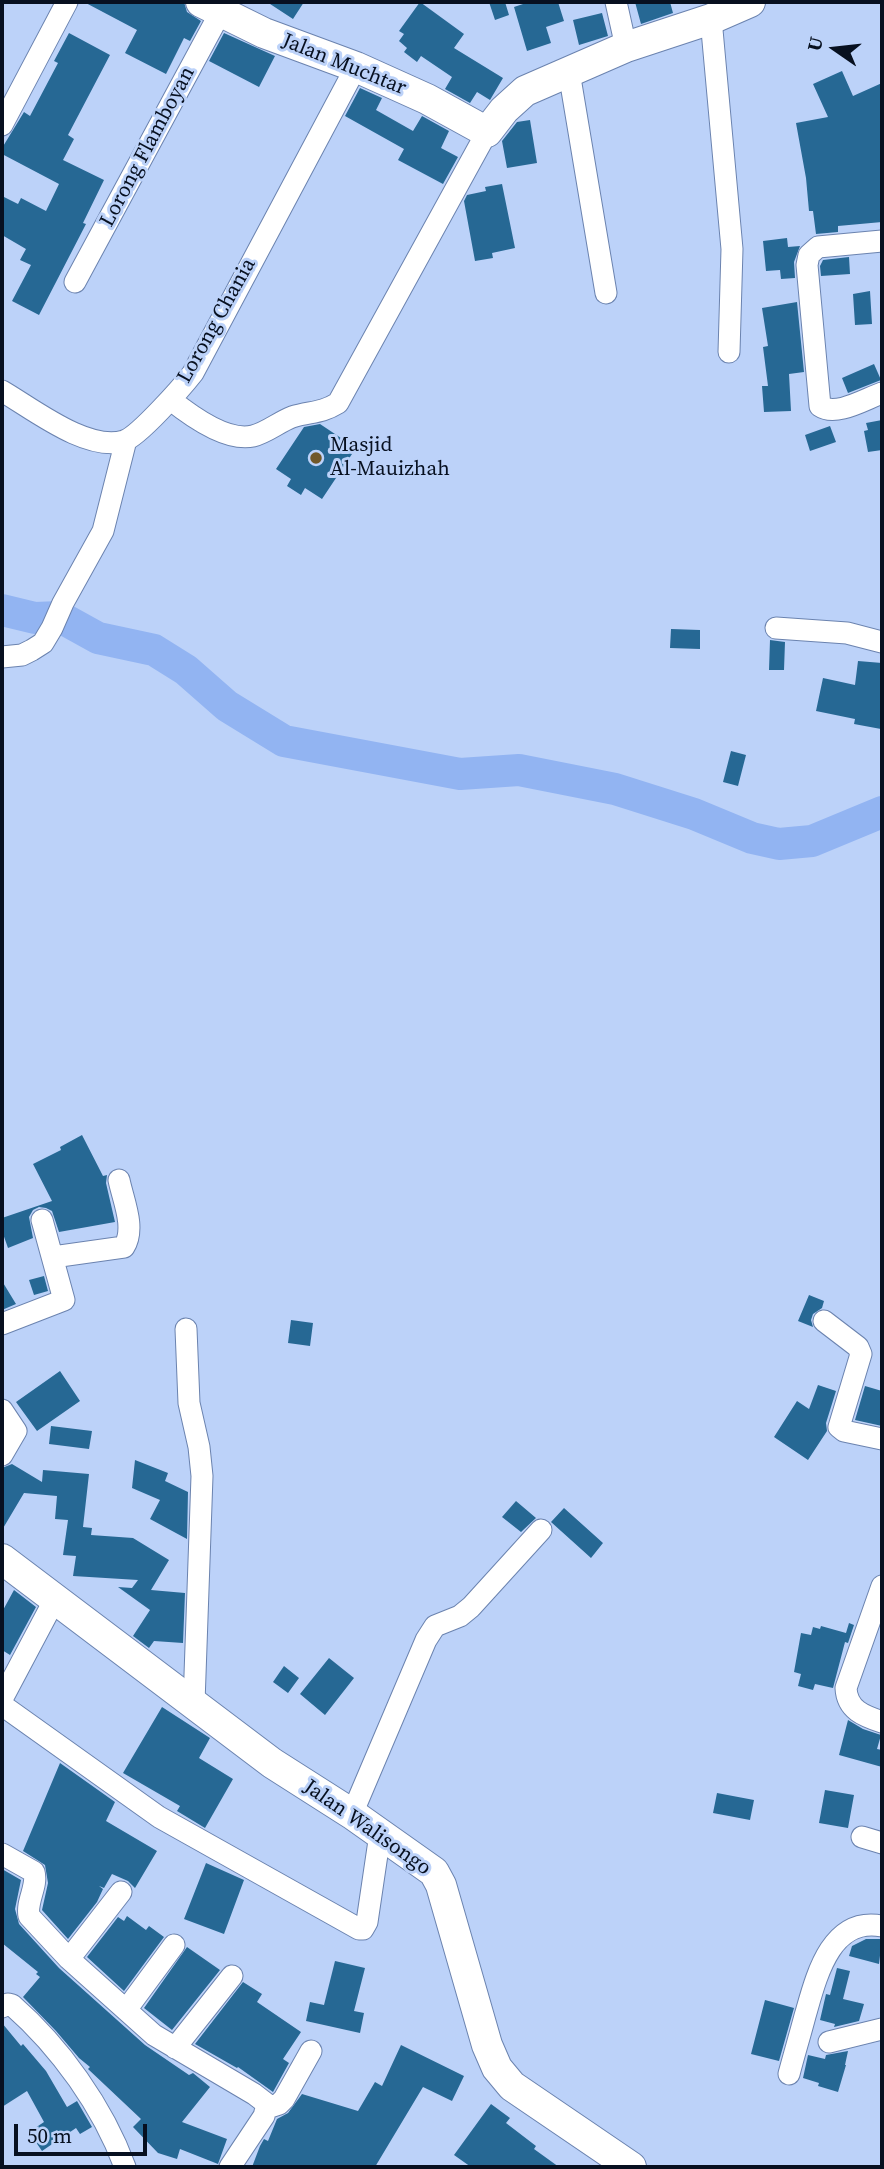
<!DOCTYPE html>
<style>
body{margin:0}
#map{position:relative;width:884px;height:2169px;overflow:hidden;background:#bcd2f9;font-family:"Source Serif 4",serif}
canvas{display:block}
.frame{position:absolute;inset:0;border:4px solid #071020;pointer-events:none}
.north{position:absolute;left:800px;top:14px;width:70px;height:70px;-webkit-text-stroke:5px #bcd2f9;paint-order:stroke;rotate:284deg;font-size:19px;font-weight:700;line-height:28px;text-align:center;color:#071020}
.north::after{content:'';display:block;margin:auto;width:24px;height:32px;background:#071020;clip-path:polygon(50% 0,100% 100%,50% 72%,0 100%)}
.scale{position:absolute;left:14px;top:2124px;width:133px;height:32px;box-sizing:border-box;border:4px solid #071020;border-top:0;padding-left:9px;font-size:21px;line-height:24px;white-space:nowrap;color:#071020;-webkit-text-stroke:5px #bcd2f9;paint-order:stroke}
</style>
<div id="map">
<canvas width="884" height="2169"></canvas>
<div class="frame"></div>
<div class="north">U</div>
<div class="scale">50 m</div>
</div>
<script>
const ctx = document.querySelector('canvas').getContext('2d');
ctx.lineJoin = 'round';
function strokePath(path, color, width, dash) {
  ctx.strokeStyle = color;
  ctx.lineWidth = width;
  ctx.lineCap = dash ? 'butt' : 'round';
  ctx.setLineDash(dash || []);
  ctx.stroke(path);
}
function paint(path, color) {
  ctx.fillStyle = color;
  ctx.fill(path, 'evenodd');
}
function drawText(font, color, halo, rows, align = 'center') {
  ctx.font = font + ' "Source Serif 4",serif';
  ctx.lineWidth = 6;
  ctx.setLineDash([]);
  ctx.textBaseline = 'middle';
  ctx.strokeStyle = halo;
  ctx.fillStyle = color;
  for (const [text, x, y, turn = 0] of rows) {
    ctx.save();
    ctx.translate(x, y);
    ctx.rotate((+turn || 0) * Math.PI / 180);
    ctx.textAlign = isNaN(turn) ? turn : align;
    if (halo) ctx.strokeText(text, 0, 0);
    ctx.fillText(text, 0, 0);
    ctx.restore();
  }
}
const river = new Path2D(`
 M 2,610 L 35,618 L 60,617 L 98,638 L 154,650 L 186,670 L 227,706 L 284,741 L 460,774 L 519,770 L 615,789 L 694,814 L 752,838 L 779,844 L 812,841 L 882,812`);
const building = new Path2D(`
 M 84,2 L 184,2 L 187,12 L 201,21 L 190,41 L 184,38 L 166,74 L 125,53 L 137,30 Z
 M 267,2 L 304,2 L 293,19 Z
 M 420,2 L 464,34 L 454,48 L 503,78 L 490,100 L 477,92 L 470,103 L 445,89 L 452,77 L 421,56 L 417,62 L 404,52 L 407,48 L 399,41 L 404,34 L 399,31 Z
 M 489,2 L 505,2 L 509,15 L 495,20 Z
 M 529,2 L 558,2 L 564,21 L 546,27 L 551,43 L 527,51 L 514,7 Z
 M 635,2 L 670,2 L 673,13 L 641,24 Z
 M 602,13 L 608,36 L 579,45 L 573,20 Z
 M 69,33 L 110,55 L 68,135 L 74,139 L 63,160 L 104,180 L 83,223 L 86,224 L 39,315 L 12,301 L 31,265 L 20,260 L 26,249 L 2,235 L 2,196 L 18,204 L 21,198 L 46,211 L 59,184 L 2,154 L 2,148 L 24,112 L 30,116 L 58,63 L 54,61 Z
 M 224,33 L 275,56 L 259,87 L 209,61 Z
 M 842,71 L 853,96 L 882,83 L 882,152 L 880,153 L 882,222 L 838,226 L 838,232 L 816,234 L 813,211 L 809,211 L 806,178 L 796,123 L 828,117 L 813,84 Z
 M 360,88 L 382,98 L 376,110 L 413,131 L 422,116 L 449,131 L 441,148 L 458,157 L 443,184 L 398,160 L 404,149 L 345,116 Z
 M 530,120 L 537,163 L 507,168 L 502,141 L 517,122 Z
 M 502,184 L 515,248 L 492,253 L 493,258 L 475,261 L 464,201 L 467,195 L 486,191 L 485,187 Z
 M 787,238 L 788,247 L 800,246 L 794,262 L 795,278 L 781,279 L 780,270 L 766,271 L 763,241 Z
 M 849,257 L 850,274 L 821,276 L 820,266 L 823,260 Z
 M 870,291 L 872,324 L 855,325 L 853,294 Z
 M 797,302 L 804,372 L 789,374 L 791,411 L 764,412 L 762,386 L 768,386 L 763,347 L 768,346 L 762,308 Z
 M 874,364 L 881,380 L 848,393 L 842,378 Z
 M 882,420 L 882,450 L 868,452 L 864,431 L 868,430 L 866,423 Z
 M 320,424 L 356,448 L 322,499 L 305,488 L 301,495 L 287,486 L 291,479 L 276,469 L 304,427 Z
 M 830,426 L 836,442 L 810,451 L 805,435 Z
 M 671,629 L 700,630 L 700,649 L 670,648 Z
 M 770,640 L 785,642 L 784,670 L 769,670 Z
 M 858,661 L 882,663 L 881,729 L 854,724 L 855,719 L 816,711 L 823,678 L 855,685 Z
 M 731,751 L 746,755 L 738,786 L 723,782 Z
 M 82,1135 L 103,1176 L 107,1175 L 106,1183 L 115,1222 L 59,1232 L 52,1211 L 46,1208 L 39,1207 L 33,1210 L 29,1217 L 33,1238 L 8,1248 L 2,1231 L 2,1218 L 52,1201 L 33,1164 L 61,1150 L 60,1147 Z
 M 44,1276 L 48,1291 L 34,1295 L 29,1280 Z
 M 2,1281 L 16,1304 L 2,1310 Z
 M 809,1295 L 824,1301 L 822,1308 L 813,1314 L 811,1320 L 813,1327 L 798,1321 Z
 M 291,1320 L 313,1323 L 310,1346 L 288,1343 Z
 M 60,1371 L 80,1401 L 37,1431 L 16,1402 Z
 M 818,1385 L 836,1391 L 826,1423 L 827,1431 L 808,1460 L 774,1437 L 797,1401 L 809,1409 Z
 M 865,1386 L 882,1391 L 882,1426 L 855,1420 Z
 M 51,1426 L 92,1431 L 89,1449 L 49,1444 Z
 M 135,1460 L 168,1473 L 165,1481 L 188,1492 L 187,1539 L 150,1519 L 160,1500 L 132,1488 Z
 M 12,1464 L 42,1482 L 43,1470 L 89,1474 L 83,1527 L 92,1528 L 91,1535 L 133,1538 L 169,1560 L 151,1590 L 185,1593 L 183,1643 L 154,1641 L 149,1648 L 133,1636 L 150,1610 L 118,1587 L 132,1588 L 138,1580 L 73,1576 L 76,1556 L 63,1555 L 68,1520 L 55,1519 L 57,1496 L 24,1493 L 2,1530 L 2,1468 Z
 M 516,1501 L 536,1518 L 521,1532 L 502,1517 Z
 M 564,1508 L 603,1543 L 591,1558 L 551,1522 Z
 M 14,1590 L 36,1607 L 10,1655 L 2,1650 L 2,1612 Z
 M 849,1623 L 854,1625 L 848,1643 L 845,1642 L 833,1688 L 815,1684 L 813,1690 L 798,1686 L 801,1674 L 794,1672 L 801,1633 L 811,1635 L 813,1627 L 820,1629 L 821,1626 L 846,1633 Z
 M 329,1658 L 354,1678 L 325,1715 L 300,1694 Z
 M 284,1666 L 299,1678 L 288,1693 L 273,1682 Z
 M 162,1707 L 210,1738 L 199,1758 L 233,1779 L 205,1828 L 177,1811 L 180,1806 L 123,1773 Z
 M 848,1720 L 863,1729 L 881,1735 L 877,1749 L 882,1750 L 882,1767 L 839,1755 Z
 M 60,1763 L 115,1802 L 106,1821 L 157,1851 L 135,1888 L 128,1881 L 112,1874 L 104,1888 L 99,1886 L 103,1889 L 97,1902 L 68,1939 L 42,1910 L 48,1883 L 45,1865 L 23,1851 Z
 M 825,1790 L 854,1795 L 848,1828 L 819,1823 Z
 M 717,1793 L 754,1800 L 750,1820 L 713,1813 Z
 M 206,1863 L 244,1880 L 224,1934 L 184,1919 Z
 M 2,1869 L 21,1880 L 15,1909 L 19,1924 L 59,1968 L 145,2045 L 189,2075 L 193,2073 L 210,2087 L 182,2122 L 227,2139 L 218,2164 L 180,2149 L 177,2159 L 158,2153 L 133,2127 L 141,2119 L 88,2069 L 90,2067 L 79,2058 L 56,2031 L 23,1997 L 40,1977 L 36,1974 L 38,1972 L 2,1943 Z
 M 127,1916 L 146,1930 L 149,1926 L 164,1937 L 124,1991 L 87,1957 L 118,1917 L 124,1921 Z
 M 866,1939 L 882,1939 L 879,1964 L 849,1956 L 852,1946 Z
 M 187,1947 L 220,1970 L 172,2030 L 144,2008 Z
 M 335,1961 L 365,1968 L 354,2011 L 364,2013 L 360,2033 L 306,2021 L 310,2002 L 324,2005 Z
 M 837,1968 L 850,1971 L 843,1999 L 864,2004 L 859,2021 L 834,2027 L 835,2024 L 820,2020 L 826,1994 L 830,1995 Z
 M 243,1982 L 262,1994 L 257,2002 L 301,2032 L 283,2059 L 289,2063 L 273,2092 L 238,2067 L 237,2068 L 195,2044 Z
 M 765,2000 L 794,2008 L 779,2061 L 751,2054 Z
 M 2,2023 L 21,2046 L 23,2044 L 46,2071 L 67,2107 L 77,2101 L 92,2127 L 80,2134 L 76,2128 L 42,2151 L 29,2132 L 44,2122 L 27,2091 L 2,2107 Z
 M 401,2045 L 464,2076 L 452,2101 L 423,2087 L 375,2167 L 252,2167 L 260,2146 L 264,2139 L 268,2141 L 277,2119 L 288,2113 L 302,2094 L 358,2111 L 375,2082 L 382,2086 Z
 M 848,2051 L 845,2065 L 846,2065 L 838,2092 L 818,2086 L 819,2083 L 803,2078 L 808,2055 L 825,2059 L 826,2055 Z
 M 491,2104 L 510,2118 L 506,2123 L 536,2146 L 534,2149 L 559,2167 L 471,2167 L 454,2155 Z`);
const street = new Path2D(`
 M 616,2 L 626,47
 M 711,19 L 732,249 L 729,352
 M 569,72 L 606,293
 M 2,125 L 67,2
 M 882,241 L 818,247 L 809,255 L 807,265 L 820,406 C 836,417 865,399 882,393
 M 75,282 L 226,2
 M 2,391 C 33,409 87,452 124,441 C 139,436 182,387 193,373 L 356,67
 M 171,400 C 191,416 227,442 253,436 C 266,433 279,422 292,417 C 310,411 320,414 338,403 L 487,132
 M 776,628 L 847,633 L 882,642
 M 2,657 L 22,655 L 32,650 L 43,643 L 52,628 L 63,603 L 103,531 L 126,440
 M 53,1257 L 124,1247 C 136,1228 123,1200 119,1180
 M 824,1321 L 858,1347 L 861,1354 L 839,1427 L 844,1431 L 882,1439
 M 2,1324 L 64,1300 L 42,1220
 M 186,1329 L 189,1403 L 199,1447 L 202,1476 L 194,1703
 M 2,1410 L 16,1431 L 2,1455
 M 882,1586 L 846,1688 C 847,1710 864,1716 882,1722
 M 2,1699 L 55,1599
 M 2,1705 L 159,1817 L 359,1929 L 363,1929 L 367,1922 L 380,1834
 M 352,1814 L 426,1640 L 435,1626 L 460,1616 L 471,1607 L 541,1530
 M 862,1837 L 882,1843
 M 2,1854 L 34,1872 C 38,1886 26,1901 29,1916 L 69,1959 L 154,2035 L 254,2094 L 267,2104 L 264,2116 L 230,2167
 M 69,1959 L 121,1892
 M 2,2007 L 8,2004 L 12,2005 C 60,2047 103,2107 125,2167
 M 126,2010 L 174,1945
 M 829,2042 L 882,2029
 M 175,2048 L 232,1976
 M 789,2074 C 794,2055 800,2035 805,2016 C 816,1978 830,1916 882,1926
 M 267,2108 L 279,2104 L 284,2099 L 311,2051`);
const secondary = new Path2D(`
 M 201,2 L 264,33 L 356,67 L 427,99 L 487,132 L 504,110 L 525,91 L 626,47 L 711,19 L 750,2
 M 2,1559 L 272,1763 L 352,1814 L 434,1872 L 441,1885 L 487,2045 L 497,2068 L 512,2086 L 631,2167`);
const markers = [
 [316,458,7,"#715829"]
];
const streetNames = [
 ["Jalan Muchtar",344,65,22],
 ["Lorong Flamboyan",148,147,-62],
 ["Lorong Chania",217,321,-61],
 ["Jalan Walisongo",367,1828,35]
];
const poiNames = [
 ["Masjid",330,446],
 ["Al-Mauizhah",330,470]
];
strokePath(river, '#92b4f2', 32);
paint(building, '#266894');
strokePath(street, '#6b83af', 23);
strokePath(secondary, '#6b83af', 32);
strokePath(street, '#fff', 21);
strokePath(secondary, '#fff', 30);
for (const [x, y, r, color] of markers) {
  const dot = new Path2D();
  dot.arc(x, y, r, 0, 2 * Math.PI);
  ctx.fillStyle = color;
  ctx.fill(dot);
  strokePath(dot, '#bcd2f9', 2.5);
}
drawText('21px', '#071020', '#bcd2f9', streetNames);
drawText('21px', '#071020', '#bcd2f9', poiNames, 'left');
</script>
